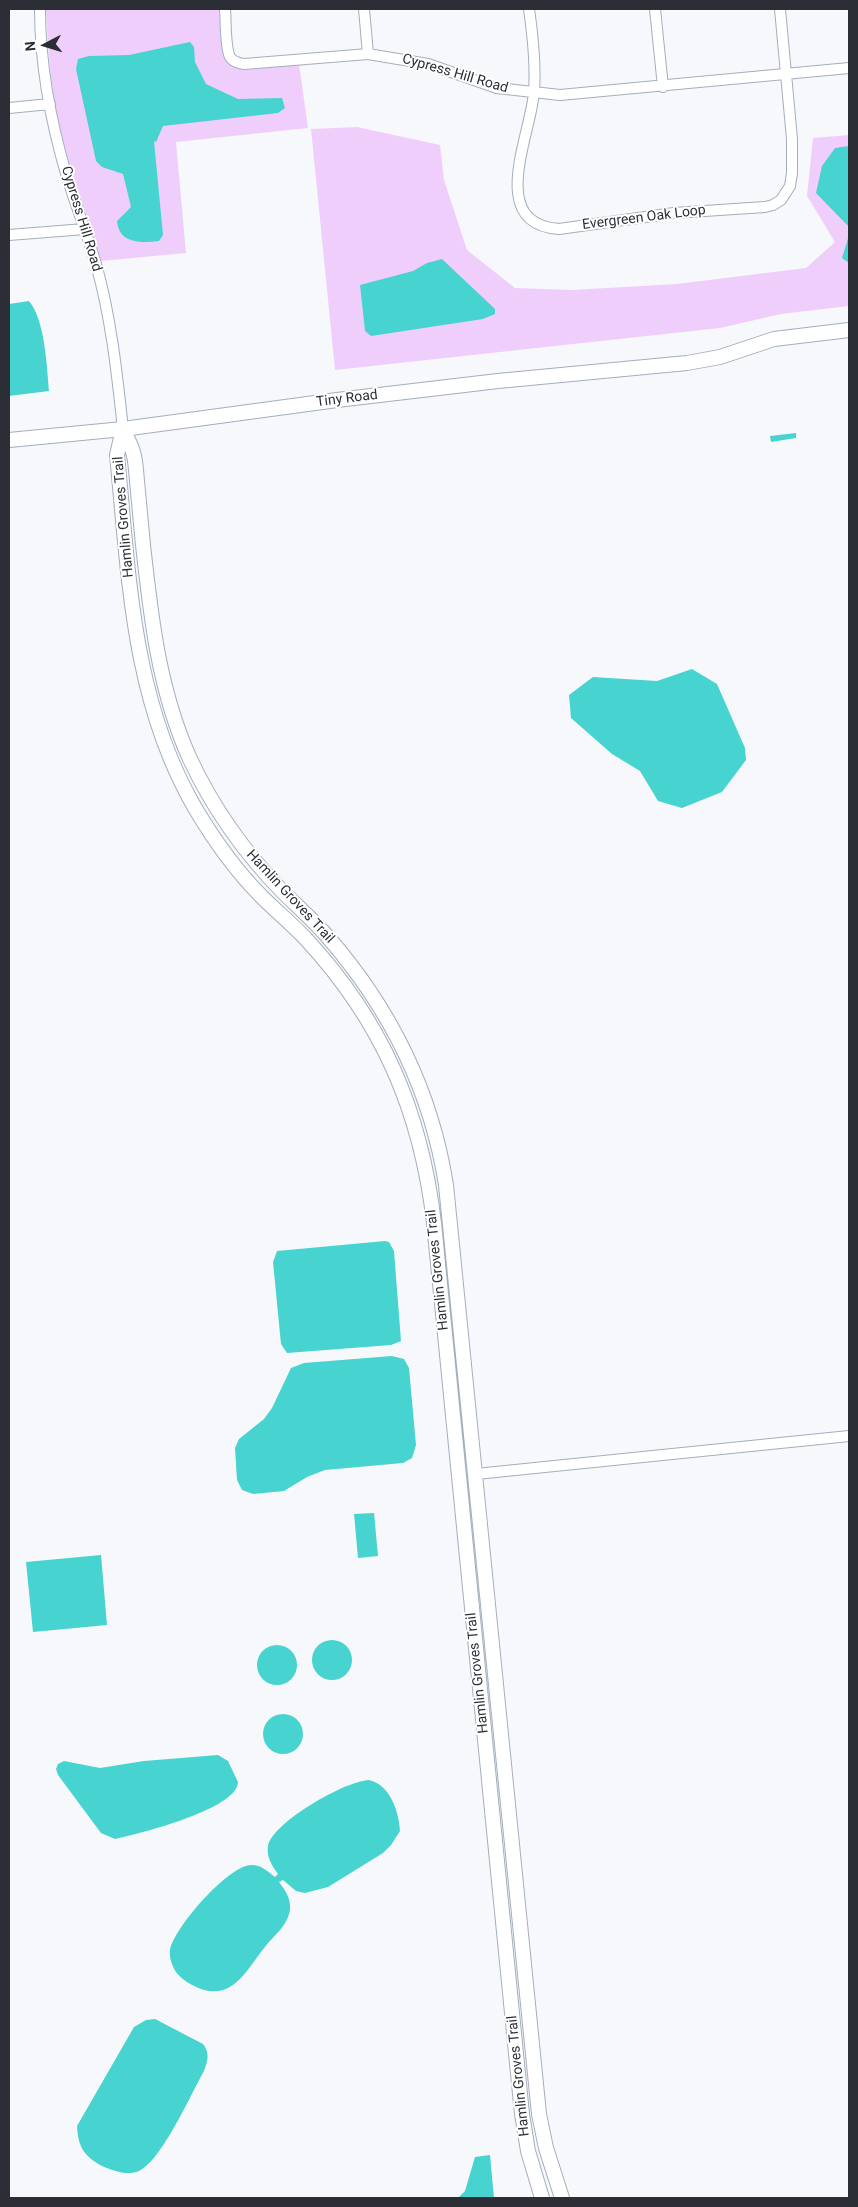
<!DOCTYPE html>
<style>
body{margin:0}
#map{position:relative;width:858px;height:2207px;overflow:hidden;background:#f6f8fc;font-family:Roboto,sans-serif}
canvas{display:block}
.frame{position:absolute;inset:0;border:10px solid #2b2f35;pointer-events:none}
.north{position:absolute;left:20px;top:20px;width:50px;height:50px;-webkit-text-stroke:4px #fff;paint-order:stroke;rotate:265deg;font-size:14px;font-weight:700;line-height:20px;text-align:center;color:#2b2f35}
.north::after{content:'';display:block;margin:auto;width:18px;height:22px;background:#2b2f35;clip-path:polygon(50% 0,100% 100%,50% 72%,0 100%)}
</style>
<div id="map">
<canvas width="858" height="2207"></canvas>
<div class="frame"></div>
<div class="north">N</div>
</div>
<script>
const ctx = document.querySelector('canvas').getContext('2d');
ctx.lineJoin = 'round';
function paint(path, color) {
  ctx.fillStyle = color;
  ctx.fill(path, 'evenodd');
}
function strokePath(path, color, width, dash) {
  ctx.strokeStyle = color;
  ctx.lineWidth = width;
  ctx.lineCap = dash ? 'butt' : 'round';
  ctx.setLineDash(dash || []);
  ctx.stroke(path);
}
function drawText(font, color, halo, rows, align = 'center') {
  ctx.font = font + ' Roboto,sans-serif';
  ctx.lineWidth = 4;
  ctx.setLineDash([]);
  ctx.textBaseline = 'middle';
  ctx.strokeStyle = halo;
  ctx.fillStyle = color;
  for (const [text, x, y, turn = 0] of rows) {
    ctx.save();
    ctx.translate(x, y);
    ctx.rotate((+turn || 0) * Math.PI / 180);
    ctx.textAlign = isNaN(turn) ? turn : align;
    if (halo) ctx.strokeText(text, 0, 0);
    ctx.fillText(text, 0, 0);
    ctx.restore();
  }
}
const green = new Path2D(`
 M 46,9 L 219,9 L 223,53 L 231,66 L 244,70 L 299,64 L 308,128 L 176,142 L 186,253 L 101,261 C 87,216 70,172 59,125 C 50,85 48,47 46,9 Z
 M 357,127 L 440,145 L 444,180 L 467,250 L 515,288 L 571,290 L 677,284 L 806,268 L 835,242 L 807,196 L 813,138 L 849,135 L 849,306 L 781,314 L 720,328 L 335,370 L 311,129 Z`);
const water = new Path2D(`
 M 190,42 L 194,47 L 195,62 L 206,84 L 238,99 L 282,98 L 285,108 L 278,113 L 163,126 L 156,142 L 154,141 L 163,235 L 159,241 C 141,243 119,244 117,221 L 131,207 L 123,174 L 102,167 L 96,161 L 76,69 L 78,59 L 89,56 L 129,55 Z
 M 849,146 L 849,227 L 816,193 L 822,166 L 835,148 Z
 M 849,235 L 849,263 L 842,258 Z
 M 442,259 L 495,309 L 495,314 L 483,319 L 371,336 L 365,331 L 360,285 L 413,271 L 427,263 Z
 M 29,301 C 45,320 47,367 49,391 L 9,396 L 9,304 Z
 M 796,433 L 796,438 L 771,442 L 770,436 Z
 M 692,669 L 717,684 L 745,748 L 746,760 L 722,792 L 682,808 L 658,801 L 640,771 L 612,754 L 571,718 L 569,695 L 593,677 L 657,681 Z
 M 385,1241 L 389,1242 L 394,1251 L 401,1341 L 391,1345 L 287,1353 L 281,1344 L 273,1262 L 277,1251 Z
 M 392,1356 L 404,1359 L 409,1368 L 416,1445 L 412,1458 L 403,1463 L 325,1470 L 307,1477 L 284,1491 L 253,1494 L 242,1490 L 237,1480 L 235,1448 L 239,1439 L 264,1419 L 272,1408 L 291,1368 L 304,1363 Z
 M 374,1513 L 378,1556 L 358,1558 L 354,1514 Z
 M 101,1555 L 107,1625 L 33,1632 L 26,1562 Z
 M312 1660a20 20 0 1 1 40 0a20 20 0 1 1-40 0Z
 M257 1665a20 20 0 1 1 40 0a20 20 0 1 1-40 0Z
 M263 1734a20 20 0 1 1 40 0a20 20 0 1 1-40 0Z
 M 218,1755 L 228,1761 L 238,1782 C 238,1809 138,1834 115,1839 L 101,1833 L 58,1775 L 56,1769 L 58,1764 L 64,1761 L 100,1768 L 144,1761 Z
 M 369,1780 C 390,1785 399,1811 400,1831 L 391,1845 L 383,1853 L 328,1887 L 305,1893 L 296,1891 L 283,1880 L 279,1882 C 285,1890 291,1898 290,1909 C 288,1926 274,1935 265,1947 C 247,1969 234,2000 201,1989 C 191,1985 182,1980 176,1972 C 172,1966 169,1957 170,1950 C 174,1928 229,1864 252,1865 C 262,1865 268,1872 275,1877 L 278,1874 C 272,1866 266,1856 268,1846 C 273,1822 345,1781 369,1780 Z
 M 155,2019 L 203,2044 C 210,2053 208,2060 204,2071 C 191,2094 162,2160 139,2171 C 128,2176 113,2171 102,2166 C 84,2156 78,2147 77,2126 L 134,2027 L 146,2020 Z
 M 490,2155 L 494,2198 L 458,2198 L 465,2191 L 475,2157 Z`);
const minor = new Path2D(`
 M 40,9 C 40,65 51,123 67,177 C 76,206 87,234 96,264 C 111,317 117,373 123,429
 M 225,9 C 226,20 225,48 230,57 C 233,62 239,63 244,64 L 368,54 L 428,64 L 497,88 L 560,95 L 849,68
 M 364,9 L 368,54
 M 529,9 C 533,37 536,64 534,92 C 531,135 486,224 559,229 L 674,213 L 765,207 L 773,205 L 781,200 L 790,186 L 792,173 L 792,139 L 780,9
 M 655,9 L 663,87
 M 9,108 L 50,104
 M 9,235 L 85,229
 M 476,1474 L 849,1436`);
const tertiary = new Path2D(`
 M 123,429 C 126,436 131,444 133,452 C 136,461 136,472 137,481 C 139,502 141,524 143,545 C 151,618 159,691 190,759 C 213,808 244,852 282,891 C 297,906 313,920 327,936 C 390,1008 431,1090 446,1185 L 539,2114 L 546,2148 L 562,2198
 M 123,429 L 117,455 C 129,576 132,700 195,808 C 214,840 236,871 262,897 C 276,911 292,924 306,939 C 382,1021 421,1111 434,1223 L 522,2114 L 528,2151 L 542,2198
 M 9,440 L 123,429 L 337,400 L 498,381 L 687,363 L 720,357 L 774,339 L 849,330`);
const streetNames = [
 ["Cypress Hill Road",455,74,16],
 ["Evergreen Oak Loop",644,218,-7],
 ["Cypress Hill Road",81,219,73],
 ["Tiny Road",347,399,-7],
 ["Hamlin Groves Trail",124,517,-95],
 ["Hamlin Groves Trail",290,897,47],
 ["Hamlin Groves Trail",438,1270,-96],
 ["Hamlin Groves Trail",478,1673,-96],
 ["Hamlin Groves Trail",519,2076,-96]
];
paint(green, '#f0cefc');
paint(water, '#47d3d0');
strokePath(minor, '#a3aebd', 12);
strokePath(tertiary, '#a3aebd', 16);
strokePath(minor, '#fff', 10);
strokePath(tertiary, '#fff', 14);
drawText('14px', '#2b2f35', '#fff', streetNames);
</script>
